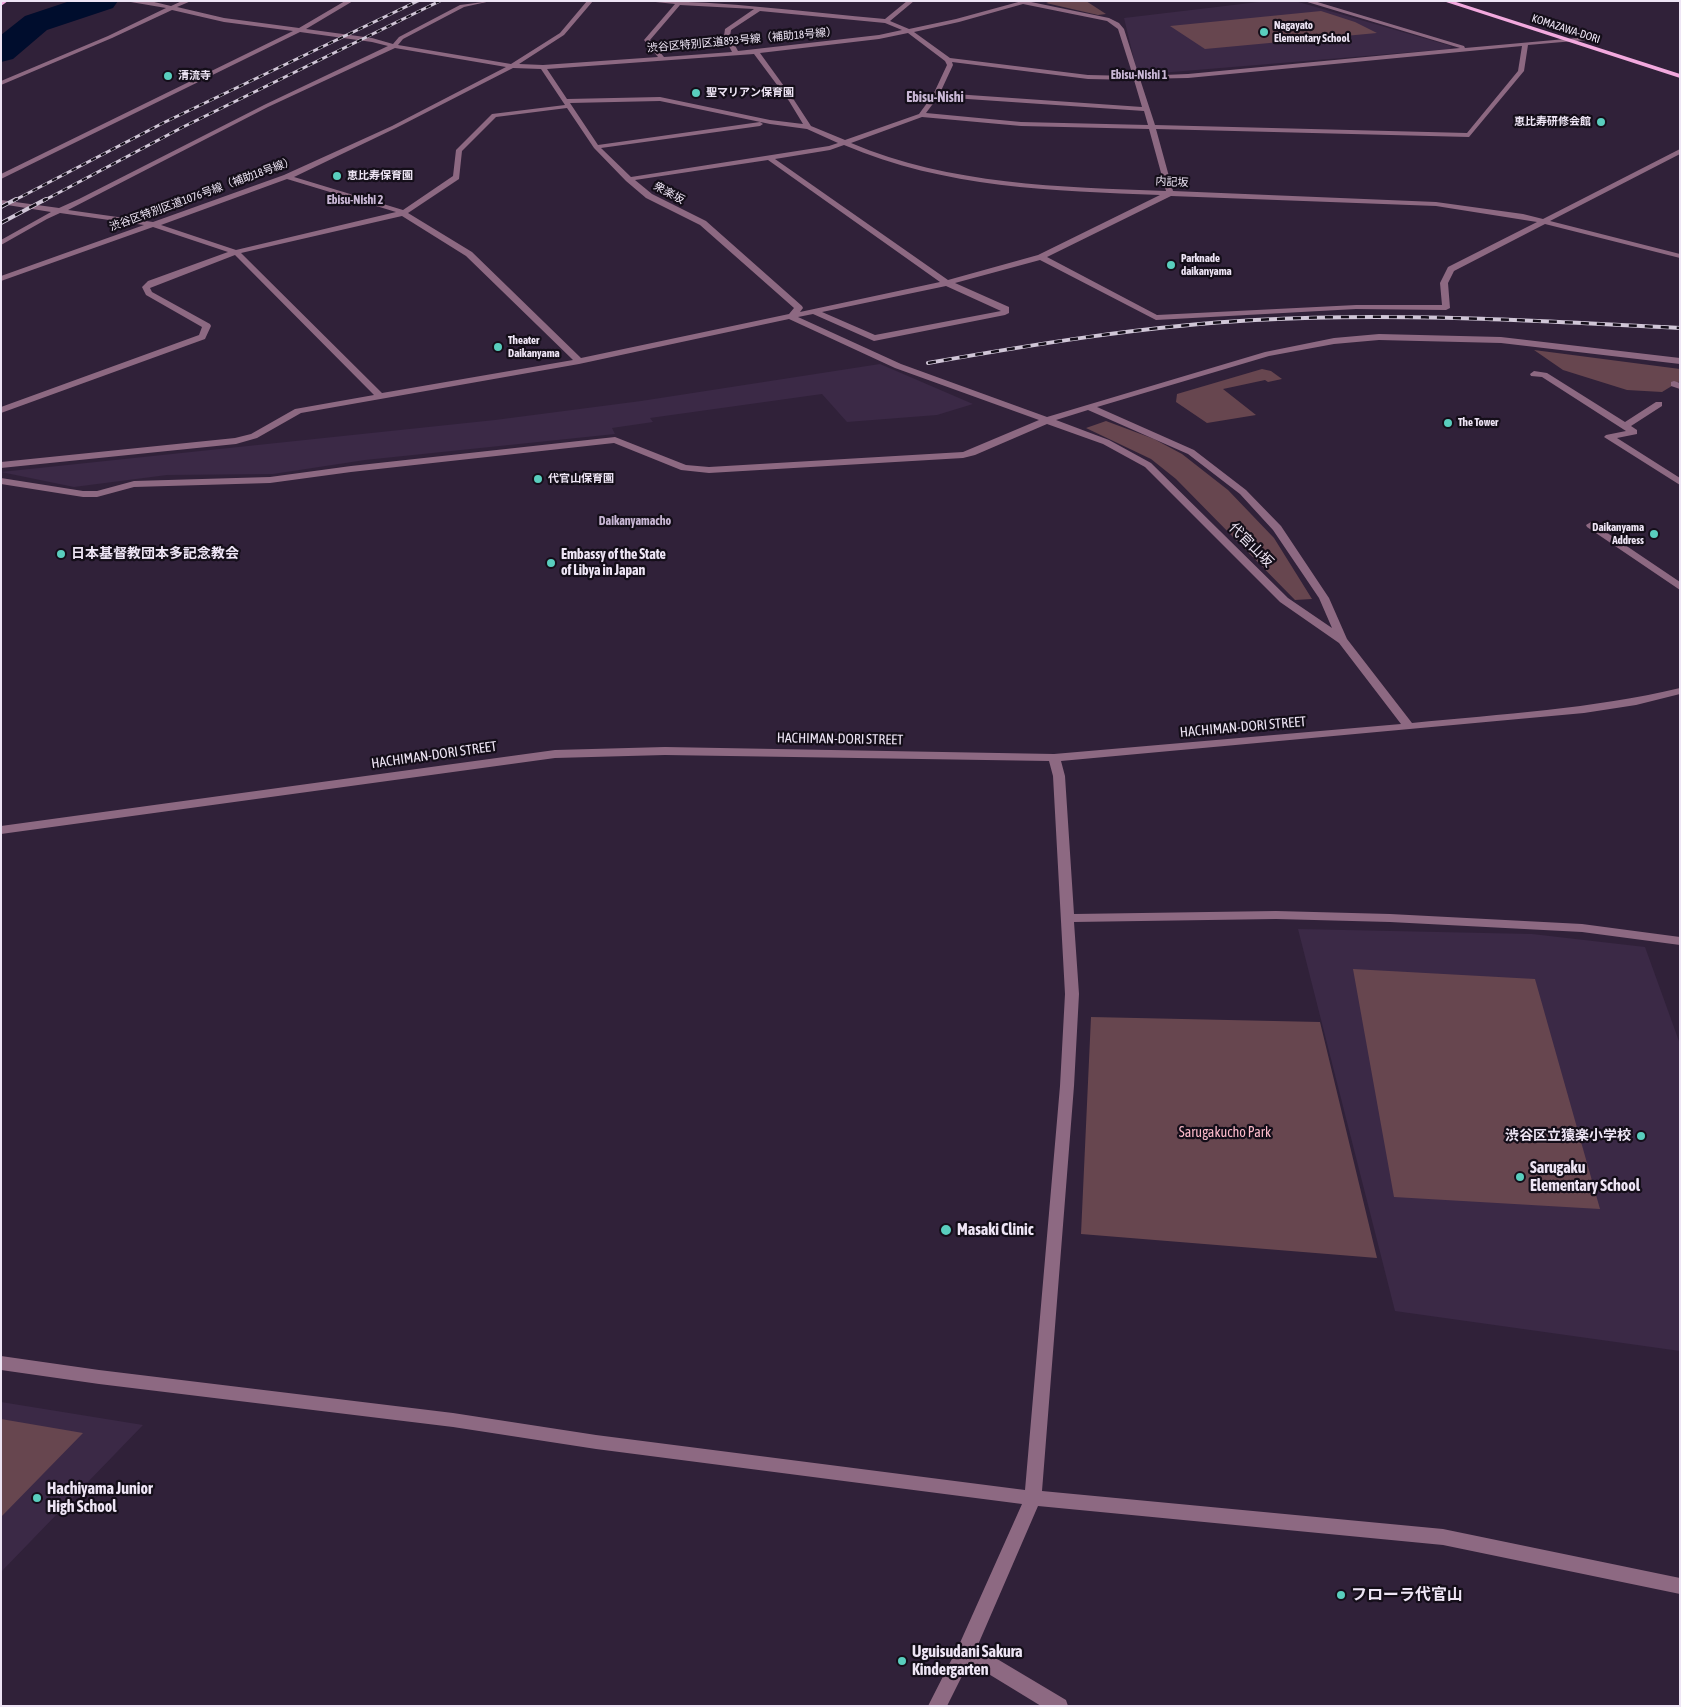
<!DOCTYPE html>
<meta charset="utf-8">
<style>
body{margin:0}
#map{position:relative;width:1681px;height:1707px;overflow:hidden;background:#302139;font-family:"Asap Condensed",sans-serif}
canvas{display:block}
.frame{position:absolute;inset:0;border:2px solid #eee5f5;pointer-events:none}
</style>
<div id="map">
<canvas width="1681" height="1707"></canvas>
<div class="frame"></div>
</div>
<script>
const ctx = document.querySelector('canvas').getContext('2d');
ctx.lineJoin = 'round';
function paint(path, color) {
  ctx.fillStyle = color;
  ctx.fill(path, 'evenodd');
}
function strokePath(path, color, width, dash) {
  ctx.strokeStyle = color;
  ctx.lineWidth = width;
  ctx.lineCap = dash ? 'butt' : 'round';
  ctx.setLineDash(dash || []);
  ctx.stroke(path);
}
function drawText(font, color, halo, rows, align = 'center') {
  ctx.font = font + ' "Asap Condensed","Noto Sans JP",sans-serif';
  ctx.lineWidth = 4.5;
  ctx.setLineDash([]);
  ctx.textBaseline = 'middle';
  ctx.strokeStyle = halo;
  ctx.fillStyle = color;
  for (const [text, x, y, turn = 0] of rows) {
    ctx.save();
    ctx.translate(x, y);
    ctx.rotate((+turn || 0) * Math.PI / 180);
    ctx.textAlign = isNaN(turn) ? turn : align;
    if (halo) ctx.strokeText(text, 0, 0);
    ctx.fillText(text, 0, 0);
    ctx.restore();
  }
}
const built = new Path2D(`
 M 1267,1 L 1295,1 L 1451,46 L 1450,49 L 1148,74 L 1137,72 L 1124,18 Z
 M 880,364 L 973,404 L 937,415 L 847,422 L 822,394 L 650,418 L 653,422 L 612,428 L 615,434 L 365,460 L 273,474 L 167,475 L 74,487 L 1,472 L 495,420 L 641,401 Z
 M 1298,929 L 1532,934 L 1645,947 L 1680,1044 L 1680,1351 L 1395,1311 Z
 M 1,1402 L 143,1425 L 1,1572 Z`);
const green = new Path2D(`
 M 1051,1 L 1086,1 L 1106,14 L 1098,15 L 1046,3 Z
 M 1321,11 L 1355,22 L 1377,33 L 1205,49 L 1170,26 Z
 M 1534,350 L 1680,369 L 1680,381 L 1662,392 L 1627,390 L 1563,370 Z
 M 1262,369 L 1271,371 L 1282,379 L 1268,382 L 1265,380 L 1223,389 L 1256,415 L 1207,423 L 1176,402 L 1177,394 Z
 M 1106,421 L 1154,439 L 1182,454 L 1228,490 L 1274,538 L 1312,599 L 1295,600 L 1176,479 L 1151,459 L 1086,428 Z
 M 1353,969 L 1535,979 L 1600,1209 L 1394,1197 Z
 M 1091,1017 L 1320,1022 L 1377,1258 L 1081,1234 Z
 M 1,1419 L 83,1433 L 1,1517 Z`);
const river = new Path2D(`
 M 70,1 L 118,1 L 113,8 L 47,30 L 13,59 L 1,62 L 1,35 L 25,16 Z`);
const minor = new Path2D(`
 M 125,1 L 150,1 L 171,6 L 182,1 L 191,1 L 177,7 L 224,18 L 299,28 L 345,1 L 353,1 L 306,29 L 372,38 L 393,44 L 399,37 L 460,5 L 491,1 L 464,7 L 403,39 L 398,45 L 511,64 L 560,33 L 587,1 L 593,1 L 564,35 L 519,64 L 543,65 L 658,57 L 644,40 L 675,4 L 646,1 C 726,1 805,12 885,19 L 907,1 L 914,1 L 890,21 L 909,29 L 956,19 L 1022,1 L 1032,1 L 1031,2 L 1109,18 L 1119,23 L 1124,29 L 1139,76 L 1188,74 L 1460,48 L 1304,1 L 1314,1 L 1464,46 L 1465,48 L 1588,37 L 1586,40 L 1528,45 L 1524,71 L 1469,137 L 1156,129 L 1173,191 L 1436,202 L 1523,214 L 1543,219 L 1680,149 L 1680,154 L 1550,221 L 1680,254 L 1680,258 L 1545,224 L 1454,271 L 1448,283 L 1450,308 L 1446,310 L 1356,309 L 1156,320 L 1040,260 L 955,283 L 1009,307 L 1009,313 L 1005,315 L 874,341 L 813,314 L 798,317 L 901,364 L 1047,417 L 1265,352 L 1334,338 L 1379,334 L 1501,337 L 1680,358 L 1680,364 L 1501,343 L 1379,340 L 1334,344 L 1269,356 L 1097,407 L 1194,450 L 1246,490 L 1281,526 L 1329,598 L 1347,639 L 1412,723 C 1502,714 1592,709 1680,688 L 1680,694 L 1636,705 L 1584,713 L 1061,761 L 1065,776 L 1074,914 L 1276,911 L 1390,914 L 1582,924 L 1680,937 L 1680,945 L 1582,932 L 1390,922 L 1276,919 L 1074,922 L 1079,994 L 1074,1086 L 1042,1491 L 1443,1529 L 1680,1578 L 1680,1594 L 1443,1545 L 1038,1506 L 977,1647 L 1066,1700 L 1068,1706 L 1041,1706 L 969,1662 L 947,1706 L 928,1706 L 959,1645 L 1022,1504 L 596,1449 L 453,1427 L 99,1384 L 1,1370 L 1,1356 L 99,1370 L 453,1413 L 596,1435 L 1025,1490 L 1060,1086 L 1065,994 L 1053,776 L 1049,761 L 665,755 L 555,758 L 1,834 L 1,826 L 555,750 L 665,747 L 1054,754 L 1401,724 L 1339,643 L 1280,602 L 1145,467 L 1103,444 L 1047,424 L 975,455 L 963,458 L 709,473 L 681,470 L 614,443 L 351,472 L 270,483 L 134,487 L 97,497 L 83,497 L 1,484 L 1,478 L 83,491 L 97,491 L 134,481 L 270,477 L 351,466 L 615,437 L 686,465 L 709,467 L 963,452 L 1039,420 L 895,368 L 789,319 L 579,364 L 301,413 L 257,438 L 236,444 L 1,468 L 1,462 L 235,438 L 251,434 L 295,409 L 374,395 L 235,255 L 150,288 L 152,292 L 210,324 L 211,326 L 205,339 L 1,413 L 1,407 L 199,335 L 202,327 L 146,295 L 142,287 L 148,281 L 228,252 L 153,227 L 1,281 L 1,276 L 144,225 L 60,213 L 47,219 L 1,245 L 1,240 L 51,212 L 1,204 L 1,200 L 59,208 L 79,199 L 264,105 L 388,46 L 372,42 L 300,32 L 1,179 L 1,174 L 293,31 L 224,22 L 172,10 L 112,38 L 1,85 L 1,81 L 108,36 L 166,8 ZM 1023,4 L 1107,21 L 1118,29 L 1133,76 L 1088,75 L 950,58 L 914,32 L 959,22 ZM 680,5 L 754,9 L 725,29 L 724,36 L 732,52 L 664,57 L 650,40 ZM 760,11 L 885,23 L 902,30 L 879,35 L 738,51 L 730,36 L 731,30 ZM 908,33 L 945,61 L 947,65 L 933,95 L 919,114 L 845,140 L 811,126 L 794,100 L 760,53 L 879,39 ZM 1522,46 L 1518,71 L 1467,133 L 1155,125 L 1140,79 L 1188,78 ZM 395,48 L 506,67 L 392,126 L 284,175 L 153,222 L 68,210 L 268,107 ZM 754,54 L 789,101 L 803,124 L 770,120 L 660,97 L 567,99 L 547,69 ZM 952,62 L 1088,79 L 1134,80 L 1142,107 L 940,93 L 953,65 ZM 513,68 L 541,69 L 565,105 L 492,114 L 456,150 L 453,176 L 403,210 L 294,177 L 396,128 ZM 938,97 L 1144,111 L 1148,125 L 1021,122 L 926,113 ZM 660,101 L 770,124 L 807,129 L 838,143 L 829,146 L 631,177 L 601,148 L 760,126 L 763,124 L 760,122 L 598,145 L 570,103 ZM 567,108 L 594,148 L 626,181 L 646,198 L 700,225 L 794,308 L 789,314 L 581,358 L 472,252 L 408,213 L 459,179 L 462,151 L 496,117 ZM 922,117 L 1021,126 L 1149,129 L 1166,191 C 1060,187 950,185 851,143 ZM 844,145 C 944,188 1054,191 1160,195 L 1038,255 L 948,280 L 775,159 L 830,150 ZM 768,160 L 940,282 L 800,312 L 803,308 L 802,306 L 706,221 L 652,194 L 635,180 ZM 287,179 L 396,212 L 236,250 L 161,225 ZM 1171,196 L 1436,206 L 1537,222 L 1448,267 L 1440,283 L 1442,305 L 1356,305 L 1157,315 L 1047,257 ZM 402,216 L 466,256 L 573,360 L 382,393 L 241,253 ZM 946,286 L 1001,311 L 875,335 L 822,312 ZM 1088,410 L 1188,454 L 1240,494 L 1273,530 L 1319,598 L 1332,628 L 1288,598 L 1151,463 L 1109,440 L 1056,420 Z
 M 1534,371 L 1547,373 L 1625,422 L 1656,402 L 1662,402 L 1662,406 L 1631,426 L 1637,430 L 1637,434 L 1617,438 L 1680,478 L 1680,485 L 1604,437 L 1606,435 L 1626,431 L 1542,377 L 1531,376 L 1530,374 Z
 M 1674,381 L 1680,383 L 1680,389 L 1671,386 L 1671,382 Z
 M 1591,522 L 1680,582 L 1680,590 L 1587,527 L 1586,525 Z`);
const major = new Path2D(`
 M 1,1 L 8,1 L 1,6 Z
 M 1443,1 L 1453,1 L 1680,74 L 1680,78 Z`);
const railFar1 = new Path2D(`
 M 13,201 L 163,123 L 418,1
 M 43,201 L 183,127 L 440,1`);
const rail = new Path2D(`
 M 1,207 L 16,199
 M 1,223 L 46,199
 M 928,363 C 1036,344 1145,326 1255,320 C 1397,312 1539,321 1680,328`);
const markers = [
 [1264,32,5,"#59cebe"],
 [168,76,5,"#59cebe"],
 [696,93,5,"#59cebe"],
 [1601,122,5,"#59cebe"],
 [337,176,5,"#59cebe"],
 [1171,265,5,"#59cebe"],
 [498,347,5,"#59cebe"],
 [1448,423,5,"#59cebe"],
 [538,479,5,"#59cebe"],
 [1654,534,5,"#59cebe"],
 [61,554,5,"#59cebe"],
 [551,563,5,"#59cebe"],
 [1641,1136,5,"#59cebe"],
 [1520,1177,5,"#59cebe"],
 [946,1230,6,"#59cebe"],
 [37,1498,5,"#59cebe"],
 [1341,1595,5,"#59cebe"],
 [902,1661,5,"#59cebe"]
];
const farPoinames = [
 ["Nagayato",1274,26],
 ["Elementary School",1274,39],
 ["清流寺",178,76],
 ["聖マリアン保育園",706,93],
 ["恵比寿研修会館",1591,122,"right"],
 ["恵比寿保育園",347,176],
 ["Parknade",1181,259],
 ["daikanyama",1181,272],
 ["Theater",508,341],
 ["Daikanyama",508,354],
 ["The Tower",1458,423],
 ["代官山保育園",548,479],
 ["Daikanyama",1644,528,"right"],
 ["Address",1644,541,"right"]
];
const farStreetnames = [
 ["KOMAZAWA-DORI",1566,29,18],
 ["渋谷区特別区道893号線（補助18号線）",742,40,-5],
 ["内記坂",1172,182,3],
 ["衆楽坂",669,193,28],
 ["渋谷区特別区道1076号線（補助18号線）",202,194,-20]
];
const farNeighbourhoodnames = [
 ["Ebisu-Nishi 1",1139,75],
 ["Ebisu-Nishi 2",355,200],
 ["Daikanyamacho",635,521]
];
const farQuarternames = [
 ["Ebisu-Nishi",935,98]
];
const streetNames = [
 ["代官山坂",1251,545,45],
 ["HACHIMAN-DORI STREET",1243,727,-5],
 ["HACHIMAN-DORI STREET",840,739,1],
 ["HACHIMAN-DORI STREET",434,755,-8]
];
const poiNames = [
 ["日本基督教団本多記念教会",71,554],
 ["Embassy of the State",561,555],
 ["of Libya in Japan",561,571],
 ["渋谷区立猿楽小学校",1631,1136,"right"]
];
const parkNames = [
 ["Sarugakucho Park",1225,1133]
];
const nearPoinames = [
 ["Sarugaku",1530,1168],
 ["Elementary School",1530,1186],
 ["Masaki Clinic",957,1230],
 ["Hachiyama Junior",47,1489],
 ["High School",47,1507],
 ["フローラ代官山",1351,1595],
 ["Uguisudani Sakura",912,1652],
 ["Kindergarten",912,1670]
];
paint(built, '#3b2946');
paint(green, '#67464f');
paint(river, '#000d2d');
paint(minor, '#8d6982');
paint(major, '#f2a9de');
strokePath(railFar1, '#d0c6d7', 3);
strokePath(rail, '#d0c6d7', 4);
strokePath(railFar1, '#140e19', 2, [5.5]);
strokePath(rail, '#140e19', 2.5, [8]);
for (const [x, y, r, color] of markers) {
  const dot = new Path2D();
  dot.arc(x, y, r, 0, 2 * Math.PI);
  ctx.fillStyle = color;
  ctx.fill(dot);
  strokePath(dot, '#140e19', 2);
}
drawText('bold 11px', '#eee5f5', '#140e19', farPoinames, 'left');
drawText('11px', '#eee5f5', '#140e19', farStreetnames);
drawText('bold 12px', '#c9b7d5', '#140e19', farNeighbourhoodnames);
drawText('bold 14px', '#c9b7d5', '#140e19', farQuarternames);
drawText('14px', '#eee5f5', '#140e19', streetNames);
drawText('bold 14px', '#eee5f5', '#140e19', poiNames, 'left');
drawText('14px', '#fcbaca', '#140e19', parkNames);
drawText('bold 16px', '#eee5f5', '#140e19', nearPoinames, 'left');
</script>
